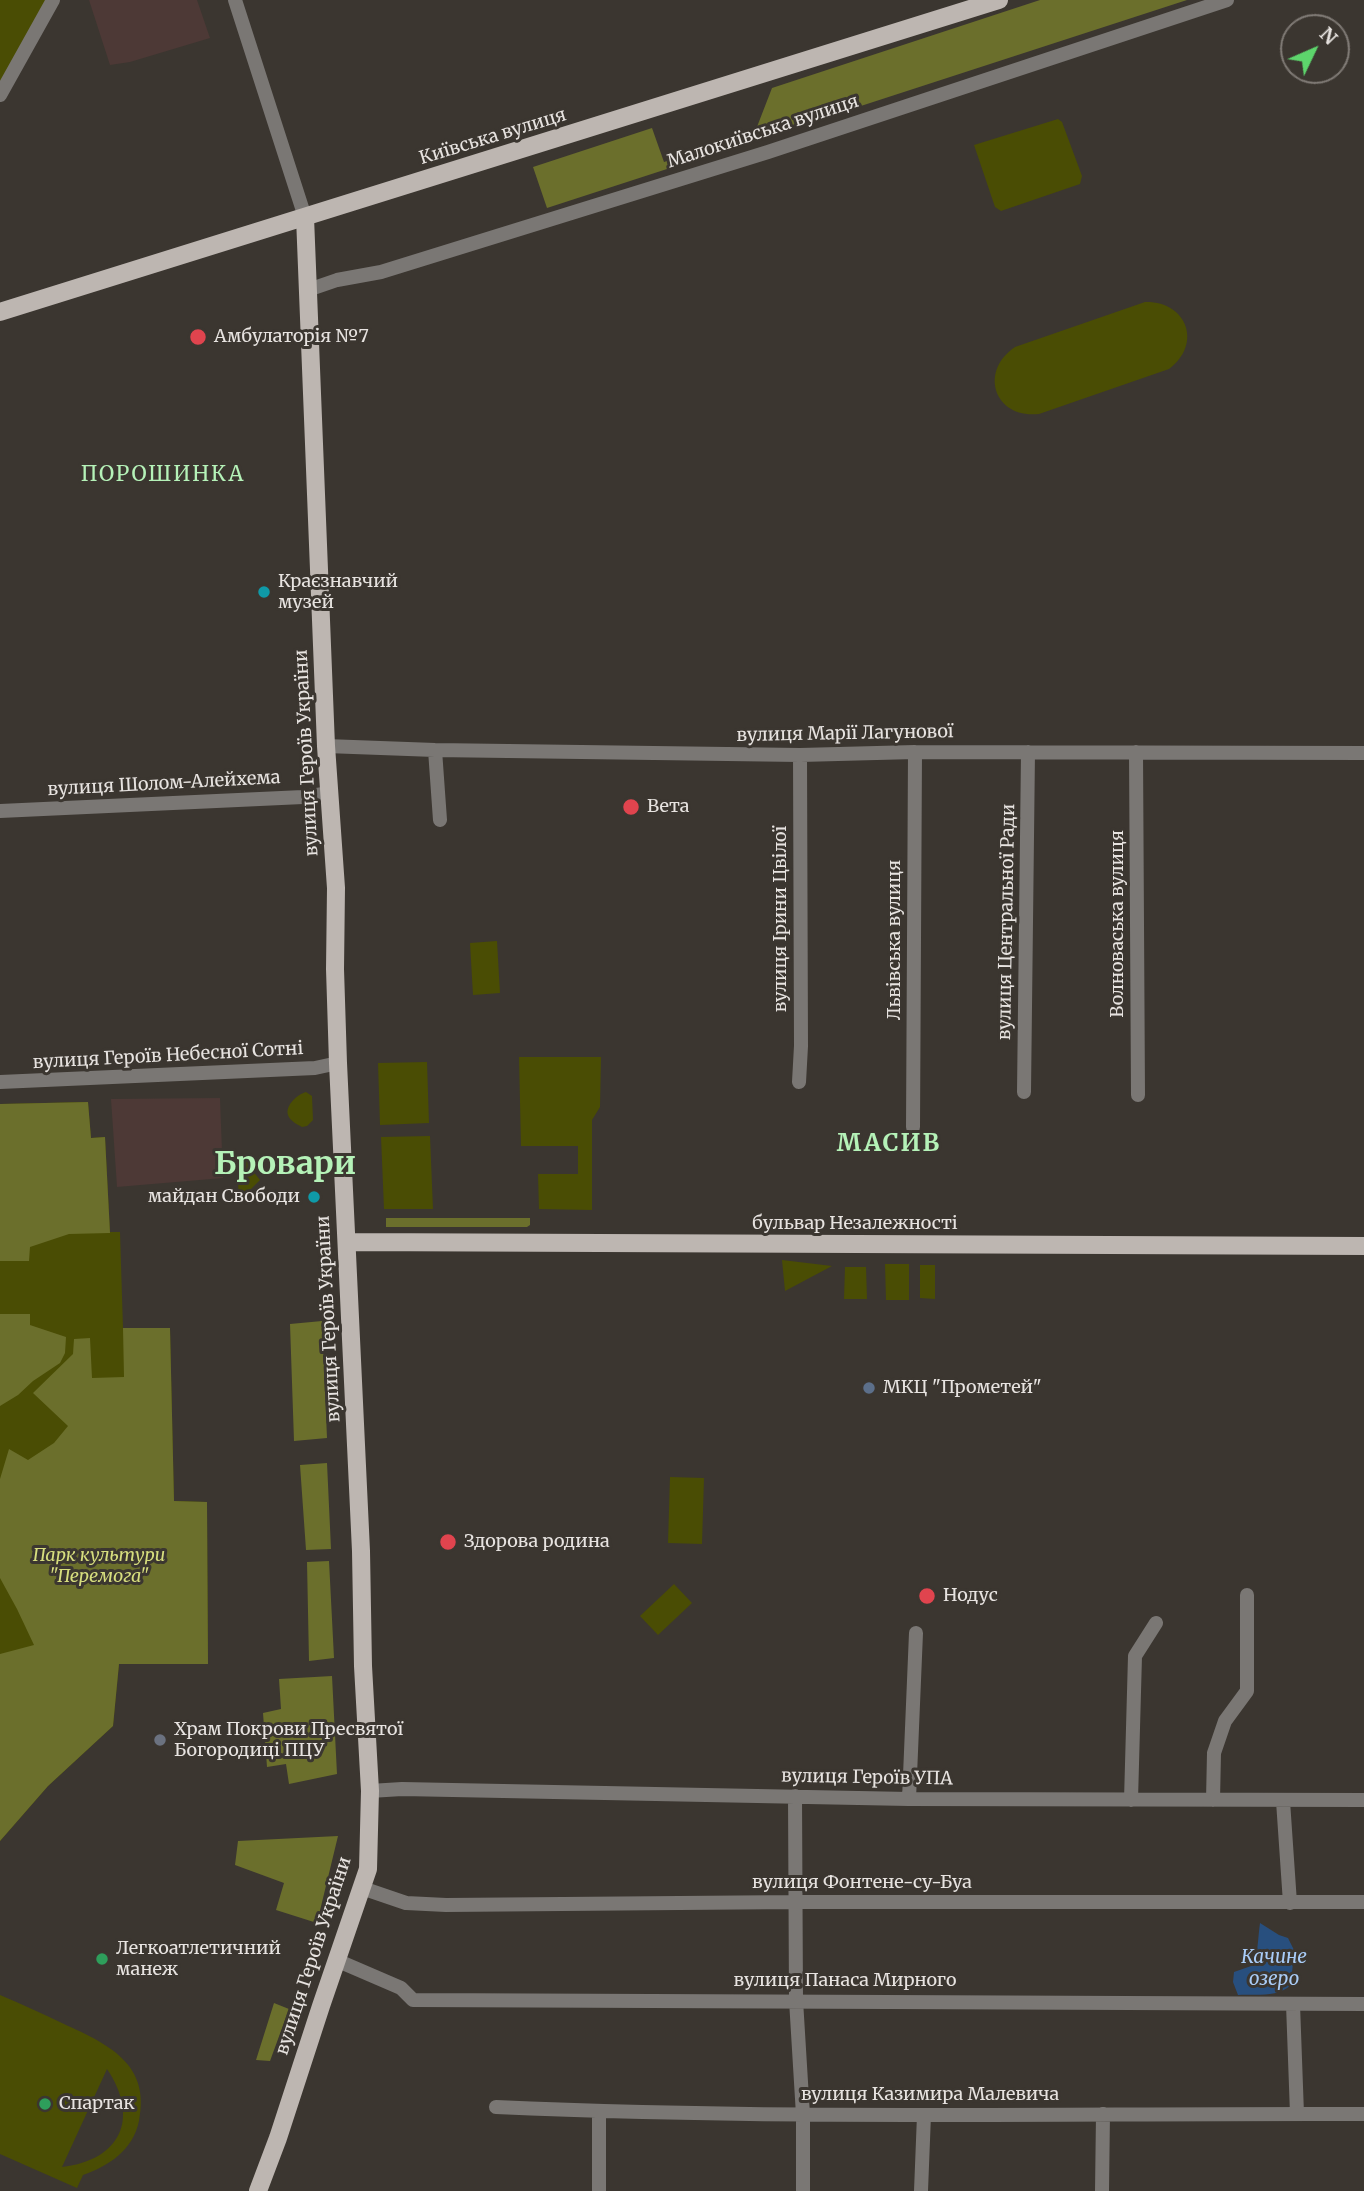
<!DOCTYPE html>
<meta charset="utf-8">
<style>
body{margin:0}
#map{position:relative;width:1364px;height:2191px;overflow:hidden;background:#3b3630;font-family:Merriweather,serif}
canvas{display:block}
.north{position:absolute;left:1280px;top:14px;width:70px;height:70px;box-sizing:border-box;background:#3b3630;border:2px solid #807b76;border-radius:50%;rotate:46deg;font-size:19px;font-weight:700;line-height:28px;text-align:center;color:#e7e3e0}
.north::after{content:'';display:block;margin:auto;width:24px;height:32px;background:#5dd56c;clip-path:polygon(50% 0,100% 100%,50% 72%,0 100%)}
</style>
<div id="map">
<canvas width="1364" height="2191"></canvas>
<div class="north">N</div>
</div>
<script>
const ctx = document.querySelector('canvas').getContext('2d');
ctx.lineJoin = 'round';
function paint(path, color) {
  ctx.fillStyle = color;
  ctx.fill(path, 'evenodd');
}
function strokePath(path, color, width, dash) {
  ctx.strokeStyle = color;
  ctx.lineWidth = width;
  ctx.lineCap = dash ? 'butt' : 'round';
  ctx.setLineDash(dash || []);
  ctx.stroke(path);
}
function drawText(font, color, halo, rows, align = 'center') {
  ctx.font = font + ' Merriweather,serif';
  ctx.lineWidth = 6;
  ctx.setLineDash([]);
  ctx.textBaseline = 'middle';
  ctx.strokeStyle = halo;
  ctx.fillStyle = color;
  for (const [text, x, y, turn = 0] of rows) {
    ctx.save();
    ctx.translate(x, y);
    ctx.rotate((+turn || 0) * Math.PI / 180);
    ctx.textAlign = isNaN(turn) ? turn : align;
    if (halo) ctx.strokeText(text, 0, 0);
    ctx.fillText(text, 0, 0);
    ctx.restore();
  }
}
const commercial = new Path2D(`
 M 89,0 L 197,0 L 210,38 L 130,62 L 110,65 Z
 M 220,1098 L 223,1178 L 117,1187 L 111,1099 Z`);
const green = new Path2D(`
 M 0,0 L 53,0 L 0,95 Z
 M 1058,119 L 1062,122 L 1082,176 L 1080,184 L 1001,211 L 995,207 L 974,145 Z
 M 1145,302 C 1187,301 1203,344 1169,369 L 1039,414 C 995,419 978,372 1015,347 Z
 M 497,941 L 500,993 L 473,995 L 470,943 Z
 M 519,1057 L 601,1057 L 600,1107 L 592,1120 L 592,1210 L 539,1209 L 538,1174 L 578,1174 L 578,1146 L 521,1146 Z
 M 427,1062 L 429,1123 L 380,1125 L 378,1063 Z
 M 306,1092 L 312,1096 L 313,1120 L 307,1126 L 302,1127 C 298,1125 289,1120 288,1115 C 285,1105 298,1094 306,1092 Z
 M 88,1102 L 91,1138 L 105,1137 L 110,1232 L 120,1232 L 123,1328 L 170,1328 L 174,1501 L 207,1502 L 208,1664 L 119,1664 L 113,1726 L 48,1786 L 0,1841 L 0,1104 Z
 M 430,1136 L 433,1209 L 384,1209 L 381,1137 Z
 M 237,1161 L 248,1161 L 252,1170 L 260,1180 L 239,1201 Z
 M 782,1260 L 832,1266 L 785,1291 Z
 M 885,1264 L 909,1264 L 909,1300 L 886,1300 Z
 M 920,1265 L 935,1265 L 935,1299 L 920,1298 Z
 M 845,1267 L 866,1267 L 867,1299 L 844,1299 Z
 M 670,1477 L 704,1478 L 702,1544 L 668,1543 Z
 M 674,1584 L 692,1603 L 658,1635 L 640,1616 Z
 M 0,1995 C 22,2004 43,2014 64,2024 C 108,2044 151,2064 139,2121 C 133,2150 109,2166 83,2175 L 77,2188 L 0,2154 ZM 107,2069 C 140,2118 121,2160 62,2167 Z`);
const forest = new Path2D(`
 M 1040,0 L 1187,0 L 547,208 L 533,167 L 652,128 L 664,162 L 755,132 L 772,88 Z
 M 88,1102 L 91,1138 L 105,1137 L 110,1233 L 69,1234 L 30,1247 L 29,1261 L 0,1261 L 0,1104 Z
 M 386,1218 L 530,1218 L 530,1225 L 527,1227 L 386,1227 Z
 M 0,1314 L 30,1314 L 30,1325 L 66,1337 L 65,1353 L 60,1363 L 33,1381 L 18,1395 L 0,1406 Z
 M 322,1321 L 327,1438 L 294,1441 L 290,1324 Z
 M 123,1328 L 170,1328 L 174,1501 L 207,1502 L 208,1664 L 119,1664 L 113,1726 L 48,1786 L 0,1841 L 0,1654 L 34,1645 L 17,1609 L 0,1578 L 0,1479 L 9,1449 L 28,1460 L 54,1443 L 68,1426 L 33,1393 L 73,1354 L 74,1339 L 90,1338 L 92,1378 L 124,1377 Z
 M 327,1463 L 331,1549 L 306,1550 L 300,1465 Z
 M 329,1561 L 334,1658 L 309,1661 L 307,1562 Z
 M 332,1676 L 337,1774 L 289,1784 L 286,1764 L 267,1767 L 263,1713 L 281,1709 L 279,1679 Z
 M 338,1836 L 317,1923 L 276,1910 L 284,1883 L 235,1865 L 238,1841 Z
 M 274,2003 L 289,2009 L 270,2061 L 256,2060 Z`);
const water = new Path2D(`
 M 1260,1923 L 1279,1935 L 1288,1938 L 1294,1950 L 1291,1985 C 1277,1998 1257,1994 1238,1995 L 1233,1982 L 1234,1972 L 1254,1965 C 1258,1952 1258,1937 1260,1923 Z`);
const minor = new Path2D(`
 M 235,0 L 305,217
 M 0,95 L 53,0
 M 308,290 L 337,280 L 381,272 L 768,152 L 1227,0
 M 326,746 L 435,750 L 800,755 L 915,752 L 1364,753
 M 435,750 L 440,820
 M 1136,752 L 1138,1095
 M 0,811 L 303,797 L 330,793
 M 0,1082 L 315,1068 L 338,1063
 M 799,1082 L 801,1046 L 800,755
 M 1024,1092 L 1028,752
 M 913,1127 L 915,752
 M 370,1791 L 402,1789 L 909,1799 L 1364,1800
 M 795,1796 L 796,2000 L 803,2115 L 803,2191
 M 909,1799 L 916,1633
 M 1131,1800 L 1135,1656 L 1156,1623
 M 1213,1800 L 1214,1753 L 1225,1721 L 1247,1691 L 1247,1595
 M 1283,1801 L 1290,1903
 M 362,1888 L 406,1903 L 446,1905 L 796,1902 L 1364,1902
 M 336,1960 L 401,1988 L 413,2000 L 1364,2004
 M 1293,2004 L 1297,2114
 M 496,2107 C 785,2120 1075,2113 1364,2114
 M 599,2112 L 599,2191
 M 921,2191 L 924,2115
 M 1102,2191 L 1103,2114`);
const major = new Path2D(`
 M 0,312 L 999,0
 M 347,1242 L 1364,1246
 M 258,2191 L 278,2138 L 321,2006 L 368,1869 L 370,1791 L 363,1666 L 361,1551 L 338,1063 L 335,969 L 336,888 L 326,746 L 305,217`);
const markers = [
 [198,337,9,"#e0444e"],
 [264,592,7,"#0f9aa8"],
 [631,807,9,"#e0444e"],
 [314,1197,7,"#0f9aa8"],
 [869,1388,7,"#5c6f8a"],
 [448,1542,9,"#e0444e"],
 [927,1596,9,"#e0444e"],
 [160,1740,7,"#6b7280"],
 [102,1959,7,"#2e9e5b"],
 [45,2104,7,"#2e9e5b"]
];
const streetNames = [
 ["Малокиївська вулиця",763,132,-18],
 ["Київська вулиця",493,137,-17],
 ["вулиця Марії Лагунової",845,734,-1],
 ["вулиця Героїв України",307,753,-93],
 ["вулиця Шолом-Алейхема",164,784,-3],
 ["вулиця Ірини Цвілої",781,919,-90],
 ["вулиця Центральної Ради",1007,922,-89],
 ["Волноваська вулиця",1118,924,-90],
 ["Львівська вулиця",895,940,-90],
 ["вулиця Героїв Небесної Сотні",168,1056,-3],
 ["бульвар Незалежності",855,1224],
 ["вулиця Героїв України",329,1319,-93],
 ["вулиця Героїв УПА",867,1778,1],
 ["вулиця Фонтене-су-Буа",862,1883],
 ["вулиця Героїв України",314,1956,-72],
 ["вулиця Панаса Мирного",845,1981],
 ["вулиця Казимира Малевича",930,2095]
];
const poiNames = [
 ["Амбулаторія №7",214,337],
 ["Краєзнавчий",278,582],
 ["музей",278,603],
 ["Вета",647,807],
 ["майдан Свободи",300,1197,"right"],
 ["МКЦ \"Прометей\"",883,1388],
 ["Здорова родина",464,1542],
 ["Нодус",943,1596],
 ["Храм Покрови Пресвятої",174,1730],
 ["Богородиці ПЦУ",174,1751],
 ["Легкоатлетичний",116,1949],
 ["манеж",116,1970],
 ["Спартак",59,2104]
];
const parkNames = [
 ["Парк культури",99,1556],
 ["\"Перемога\"",99,1577]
];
const waterNames = [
 ["Качине",1274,1958],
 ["озеро",1274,1980]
];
const quarterNames = [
 ["ПОРОШИНКА",163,475]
];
const districtNames = [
 ["МАСИВ",889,1144]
];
const townNames = [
 ["Бровари",285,1165]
];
paint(commercial, '#4d3936');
paint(green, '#4a4d04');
paint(forest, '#6b6f2c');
paint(water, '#284f7e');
strokePath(minor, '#7a7774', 14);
strokePath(major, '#bdb6b1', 18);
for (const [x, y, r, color] of markers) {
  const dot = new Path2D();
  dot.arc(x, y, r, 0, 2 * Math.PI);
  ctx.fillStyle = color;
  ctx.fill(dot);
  strokePath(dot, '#3b3630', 2.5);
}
drawText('18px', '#e7e3e0', '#3b3630', streetNames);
drawText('18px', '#e7e3e0', '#3b3630', poiNames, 'left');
drawText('italic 18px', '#d7de7e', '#3b3630', parkNames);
drawText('italic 19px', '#a9ccf7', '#3b3630', waterNames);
ctx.letterSpacing = '2px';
drawText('21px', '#b5f2b8', '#3b3630', quarterNames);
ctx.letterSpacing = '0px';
ctx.letterSpacing = '2px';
drawText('bold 24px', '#b5f2b8', '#3b3630', districtNames);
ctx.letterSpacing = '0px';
drawText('bold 32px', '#b5f2b8', '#3b3630', townNames);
</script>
